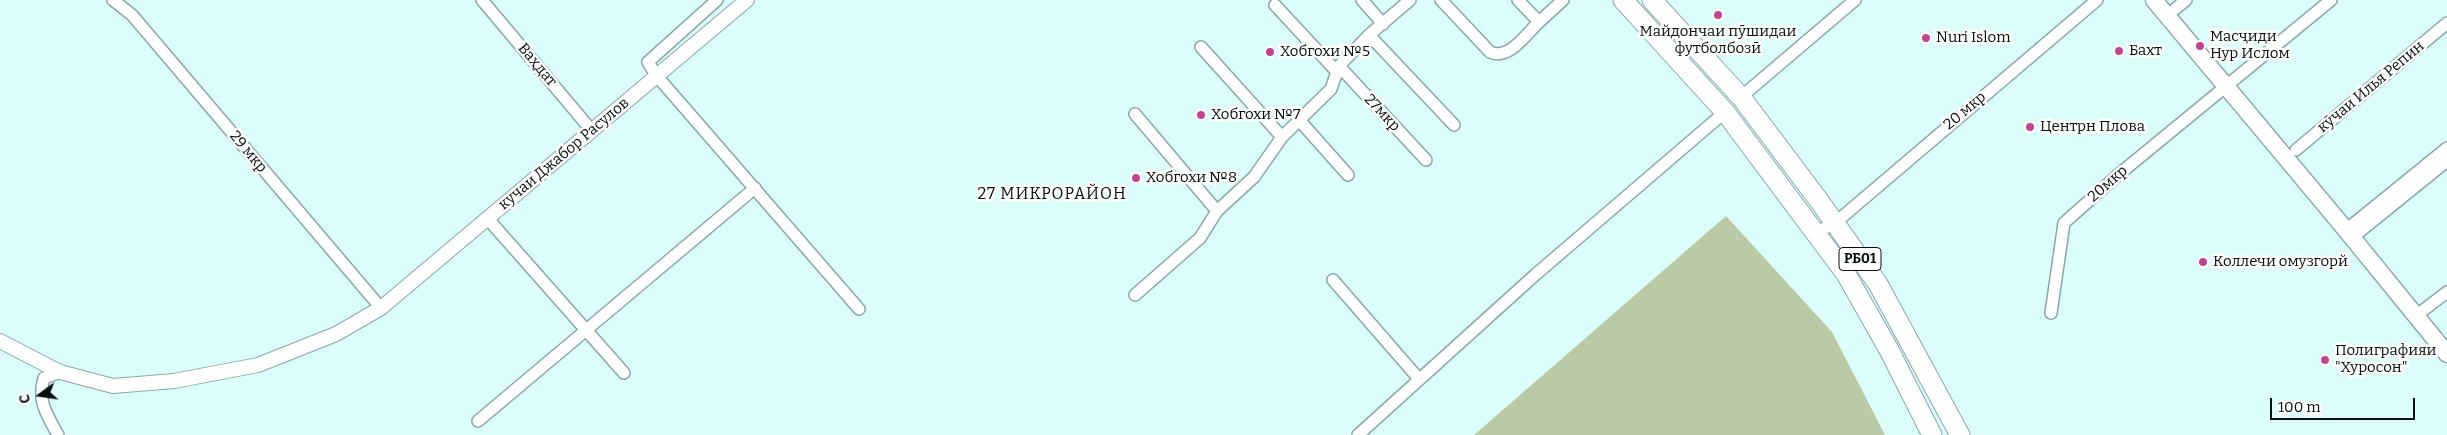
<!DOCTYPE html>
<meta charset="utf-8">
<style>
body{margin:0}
#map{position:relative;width:2447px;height:435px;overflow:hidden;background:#dbfefb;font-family:Bitter,serif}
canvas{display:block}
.north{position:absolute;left:15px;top:370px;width:50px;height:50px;-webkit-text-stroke:4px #fff;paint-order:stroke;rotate:256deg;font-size:14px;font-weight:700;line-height:20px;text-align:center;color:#040f0e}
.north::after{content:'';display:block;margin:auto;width:18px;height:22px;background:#040f0e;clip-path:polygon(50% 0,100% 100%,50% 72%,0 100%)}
.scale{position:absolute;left:2270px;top:398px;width:145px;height:22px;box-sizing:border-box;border:2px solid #040f0e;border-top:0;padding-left:6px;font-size:15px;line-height:18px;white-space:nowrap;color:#040f0e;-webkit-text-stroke:4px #fff;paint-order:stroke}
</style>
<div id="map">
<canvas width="2447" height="435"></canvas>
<div class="north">С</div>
<div class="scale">100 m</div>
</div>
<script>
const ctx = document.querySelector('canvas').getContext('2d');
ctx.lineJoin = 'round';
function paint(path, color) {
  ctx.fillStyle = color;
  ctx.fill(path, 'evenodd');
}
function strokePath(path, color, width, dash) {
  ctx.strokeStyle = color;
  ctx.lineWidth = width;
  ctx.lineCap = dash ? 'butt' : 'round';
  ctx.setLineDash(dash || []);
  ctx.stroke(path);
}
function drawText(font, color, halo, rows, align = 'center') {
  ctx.font = font + ' Bitter,serif';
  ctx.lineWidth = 5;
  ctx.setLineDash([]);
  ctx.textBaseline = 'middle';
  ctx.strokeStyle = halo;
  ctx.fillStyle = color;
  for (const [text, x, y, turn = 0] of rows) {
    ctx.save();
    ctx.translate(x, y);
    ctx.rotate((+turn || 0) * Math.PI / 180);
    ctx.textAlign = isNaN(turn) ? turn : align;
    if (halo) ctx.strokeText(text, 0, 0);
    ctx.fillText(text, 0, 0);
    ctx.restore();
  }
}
const green = new Path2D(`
 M 1726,216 L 1832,332 L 1885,435 L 1474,435 Z`);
const minor = new Path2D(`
 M 113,0 L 132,15 L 381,308
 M 482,0 L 592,131
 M 717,0 L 648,62 L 656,75 L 859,309
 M 1362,0 L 1383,24
 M 1441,0 L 1490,52 C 1509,61 1527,33 1539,22
 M 1518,0 L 1539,22 L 1563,0
 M 1275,5 L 1338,73
 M 2175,9 L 2186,0
 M 1369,35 L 1454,125
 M 1201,47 L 1282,137
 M 1339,66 L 1426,160
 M 1741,97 L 1855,0
 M 1135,114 L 1217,211
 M 1300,121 L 1348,175
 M 2296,150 L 2447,23
 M 488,219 L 624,373
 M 2346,230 L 2447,148
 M 1815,233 L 1835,223 L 2097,0
 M 2353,237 L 2447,161
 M 1333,280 L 1419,379
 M 1135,295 L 1200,238 L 1217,211 L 1254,177 L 1282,137 L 1331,89 L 1339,66 L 1369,35 L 1410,0
 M 2051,313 L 2064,223 L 2118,175 L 2331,0
 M 2417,315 L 2447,292
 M 478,421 L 755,188
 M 58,435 C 47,415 37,401 44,378 L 60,372
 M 1358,435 L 1535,275 L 1725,112`);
const tertiary = new Path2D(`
 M 0,341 L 60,372 L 113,386 L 174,381 L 258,365 L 336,334 L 381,308 L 747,0`);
const secondary = new Path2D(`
 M 2154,0 L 2346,230 L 2447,354`);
const trunk = new Path2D(`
 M 1623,0 L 1725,112 L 1846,274 L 1889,350 L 1932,435
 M 1652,0 L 1741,97 L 1820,202 L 1878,284 L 1960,435`);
const markers = [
 [1718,15,5,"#c14392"],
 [1926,38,5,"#c14392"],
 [2200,46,5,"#c14392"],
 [2119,51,5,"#c14392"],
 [1270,52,5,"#c14392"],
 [1201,115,5,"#c14392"],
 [2030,127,5,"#c14392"],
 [1136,178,5,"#c14392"],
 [2203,262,5,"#c14392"],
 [2325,360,5,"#c14392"]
];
const shields = [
 [1860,259,42]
];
const shieldNames = [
 ["РБ01",1860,259]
];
const poiNames = [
 ["Майдончаи пӯшидаи",1718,32,"center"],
 ["футболбозӣ",1718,49,"center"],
 ["Масҷиди",2210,37],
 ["Нур Ислом",2210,54],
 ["Nuri Islom",1936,38],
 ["Бахт",2129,51],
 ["Хобгохи №5",1280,52],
 ["Хобгохи №7",1211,115],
 ["Центрн Плова",2040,127],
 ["Хобгохи №8",1146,178],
 ["Коллечи омузгорй",2213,262],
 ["Полиграфияи",2335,351],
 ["\"Хуросон\"",2335,368]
];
const streetNames = [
 ["Ваҳдат",537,65,50],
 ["кӯчаи Илья Репин",2371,87,-40],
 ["20 мкр",1965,111,-40],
 ["27мкр",1382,113,47],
 ["29 мкр",248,152,50],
 ["кучаи Джабор Расулов",564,154,-40],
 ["20мкр",2108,184,-41]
];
const neighbourhoodNames = [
 ["27 МИКРОРАЙОН",1052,195]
];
paint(green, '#bacaa4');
strokePath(minor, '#87a8a5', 14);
strokePath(tertiary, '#87a8a5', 16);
strokePath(secondary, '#87a8a5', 19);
strokePath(trunk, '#87a8a5', 21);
strokePath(minor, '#fff', 11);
strokePath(tertiary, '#fff', 14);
strokePath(secondary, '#fff', 16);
strokePath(trunk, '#fff', 19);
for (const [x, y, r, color] of markers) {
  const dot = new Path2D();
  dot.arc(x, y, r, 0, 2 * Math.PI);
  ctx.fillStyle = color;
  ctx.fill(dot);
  strokePath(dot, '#fff', 2);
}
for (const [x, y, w] of shields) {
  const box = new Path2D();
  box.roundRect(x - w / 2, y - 11.5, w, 23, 4);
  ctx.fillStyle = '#fff';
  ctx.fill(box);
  strokePath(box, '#040f0e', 1);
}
drawText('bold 14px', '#040f0e', null, shieldNames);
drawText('15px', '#040f0e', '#fff', poiNames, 'left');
drawText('15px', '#040f0e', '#fff', streetNames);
ctx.letterSpacing = '1px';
drawText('16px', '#040f0e', '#fff', neighbourhoodNames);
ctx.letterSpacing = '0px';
</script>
